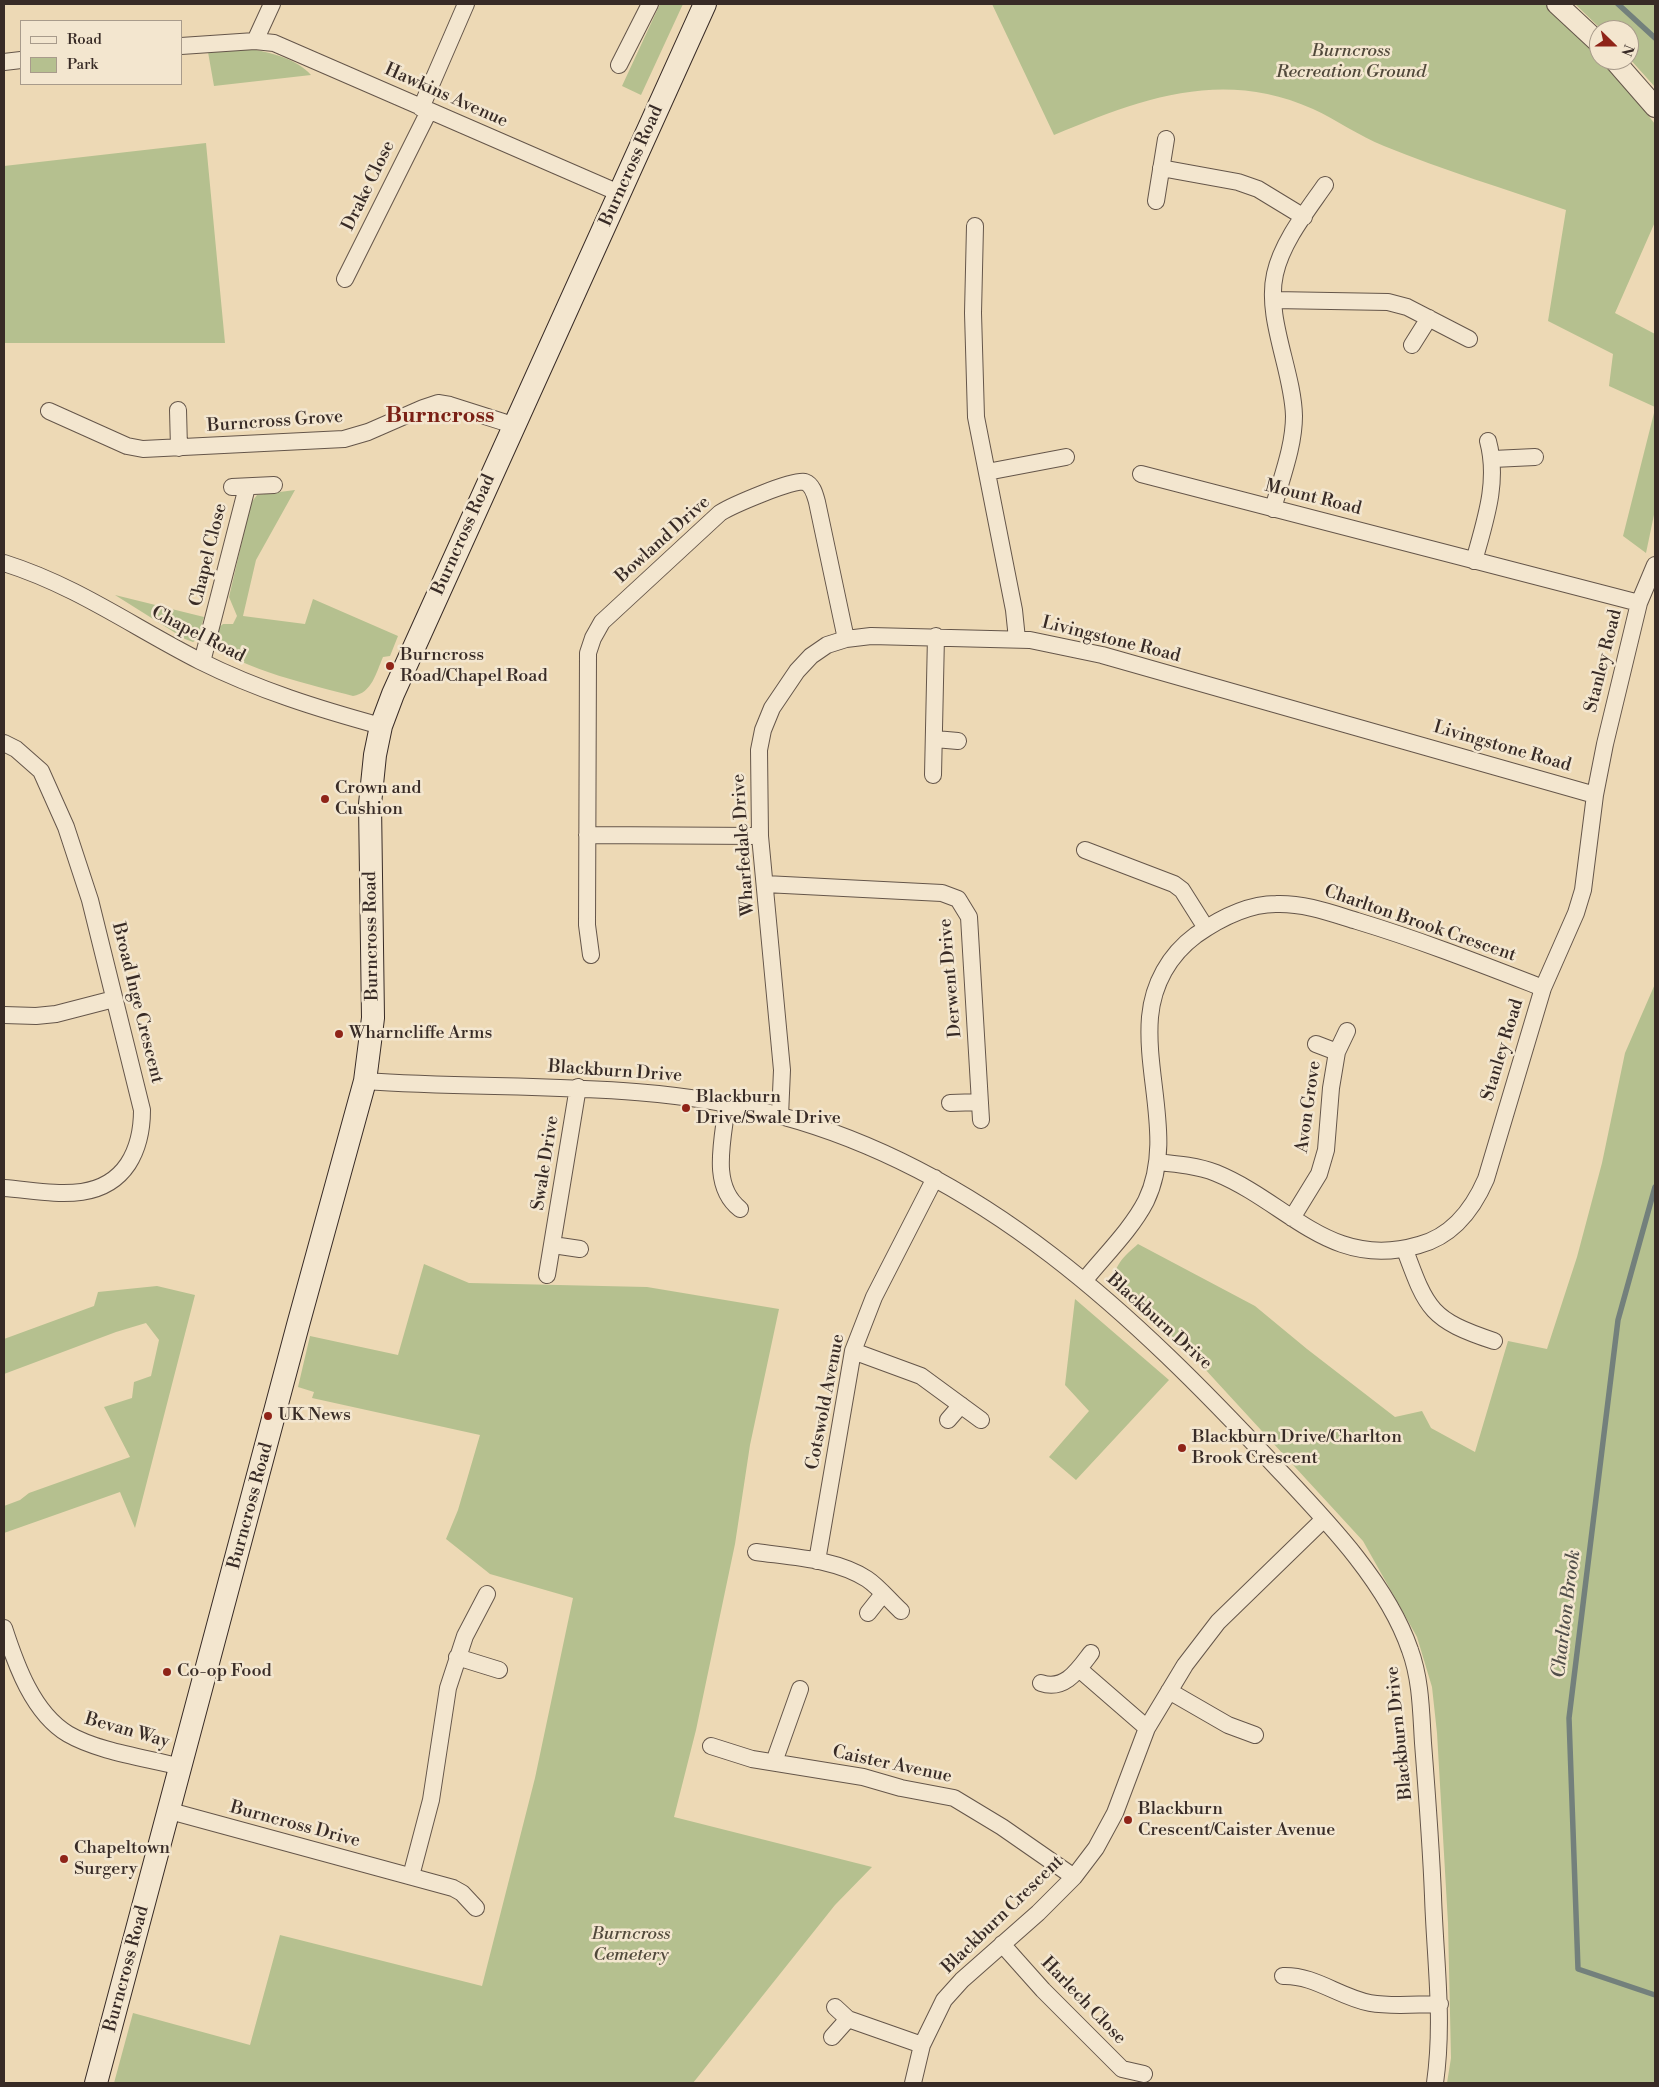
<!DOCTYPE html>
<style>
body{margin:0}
#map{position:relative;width:1659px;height:2087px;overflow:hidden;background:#edd9b5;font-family:"Libre Bodoni",serif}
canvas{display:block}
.frame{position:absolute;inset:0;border:5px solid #382b26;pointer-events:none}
.legend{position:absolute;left:20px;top:20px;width:162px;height:65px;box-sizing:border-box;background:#f3e6cf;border:1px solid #a89b8b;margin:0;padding:6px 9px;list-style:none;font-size:15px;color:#382b26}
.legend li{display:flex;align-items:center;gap:10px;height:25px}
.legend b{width:25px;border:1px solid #a89b8b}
.north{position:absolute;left:1589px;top:20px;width:50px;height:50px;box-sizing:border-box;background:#f3e6cf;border:1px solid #a89b8b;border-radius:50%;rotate:112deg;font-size:14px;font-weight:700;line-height:20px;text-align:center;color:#382b26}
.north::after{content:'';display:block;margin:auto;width:18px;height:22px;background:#8f2418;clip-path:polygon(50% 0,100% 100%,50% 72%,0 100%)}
</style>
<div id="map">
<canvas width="1659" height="2087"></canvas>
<div class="frame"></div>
<ul class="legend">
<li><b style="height:6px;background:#f3e6cf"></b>Road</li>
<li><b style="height:14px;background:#b5c08f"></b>Park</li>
</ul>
<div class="north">N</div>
</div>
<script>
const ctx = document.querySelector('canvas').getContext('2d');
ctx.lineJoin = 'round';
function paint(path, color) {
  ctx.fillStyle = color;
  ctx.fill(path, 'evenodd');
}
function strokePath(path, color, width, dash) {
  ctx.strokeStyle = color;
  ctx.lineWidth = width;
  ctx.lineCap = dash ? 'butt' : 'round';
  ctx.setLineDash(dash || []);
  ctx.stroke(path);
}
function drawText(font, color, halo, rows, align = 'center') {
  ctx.font = font + ' "Libre Bodoni",serif';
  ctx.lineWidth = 5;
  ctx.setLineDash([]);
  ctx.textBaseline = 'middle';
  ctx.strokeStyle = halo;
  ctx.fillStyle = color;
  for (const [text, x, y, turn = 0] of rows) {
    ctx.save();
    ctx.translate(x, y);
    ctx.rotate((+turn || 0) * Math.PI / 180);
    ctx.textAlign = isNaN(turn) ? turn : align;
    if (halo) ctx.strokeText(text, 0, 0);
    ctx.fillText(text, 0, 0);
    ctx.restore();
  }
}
const green = new Path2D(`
 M 660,4 L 683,4 L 641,95 L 622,86 Z
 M 992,4 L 1546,4 L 1597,52 L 1599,60 L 1604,60 L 1655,124 L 1655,222 L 1615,313 L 1655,334 L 1655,407 L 1609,386 L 1613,354 L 1548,321 L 1566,210 C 1505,189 1443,170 1384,146 C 1359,136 1337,120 1313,109 C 1221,68 1141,99 1054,135 Z
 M 1575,4 L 1655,4 L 1655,87 L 1629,58 L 1629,30 L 1602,30 Z
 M 251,49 C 272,53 297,59 311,75 L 214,86 L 208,52 Z
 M 206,143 L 225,343 L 4,343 L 4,166 Z
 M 1655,409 L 1655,510 L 1646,553 L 1623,536 Z
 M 295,490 L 256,560 L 243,616 L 305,624 L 313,599 L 398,636 L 390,656 L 383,657 C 376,673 372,693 353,696 C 317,686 238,669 213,644 L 216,630 L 223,624 L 233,624 L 237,616 L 229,597 L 251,503 L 257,495 Z
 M 115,595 L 204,617 L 198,639 L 193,642 L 185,639 Z
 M 1655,984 L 1655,2083 L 1447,2083 L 1451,2058 L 1448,1923 L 1437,1733 L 1432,1687 L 1417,1637 L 1363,1541 L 1192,1355 L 1113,1287 C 1113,1266 1123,1257 1138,1244 L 1255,1306 L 1307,1349 L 1395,1417 L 1422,1411 L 1431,1428 L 1475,1452 L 1508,1341 L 1547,1349 L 1577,1257 L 1602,1163 L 1625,1053 Z
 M 424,1264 L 469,1283 L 647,1287 L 779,1309 L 750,1445 L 735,1544 L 696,1730 L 674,1817 L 872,1867 L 835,1905 L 693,2083 L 114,2083 L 133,2013 L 250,2045 L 280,1935 L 482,1986 L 535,1778 L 573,1598 L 490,1574 L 446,1539 L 458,1510 L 480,1435 L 312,1398 L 314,1392 L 298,1387 L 310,1336 L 398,1355 Z
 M 157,1286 L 195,1295 L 135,1528 L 120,1492 L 4,1533 L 4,1506 L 20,1500 L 29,1493 L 130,1457 L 104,1407 L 132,1398 L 134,1382 L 151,1376 L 159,1340 L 146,1323 L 116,1332 L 4,1374 L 4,1339 L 94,1306 L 98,1292 Z
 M 1075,1299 L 1169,1380 L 1076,1480 L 1049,1457 L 1089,1411 L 1065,1385 Z`);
const stream = new Path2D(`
 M 1618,4 L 1655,38
 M 1655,1187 L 1618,1320 L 1569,1718 L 1578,1969 L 1655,1995`);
const minor = new Path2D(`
 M 255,41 L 272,4
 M 181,46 L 255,41 L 274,43 L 619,193
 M 4,62 L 21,60
 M 619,65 L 650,4
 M 421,108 L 466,4
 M 1161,168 L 1238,182 L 1258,189 L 1304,217
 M 1156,201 L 1166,139
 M 975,226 L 973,313 L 976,417 L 1014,610 L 1017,639
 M 345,279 L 429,111
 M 1274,300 L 1388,302 L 1407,307 L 1469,339
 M 1412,345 L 1429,318
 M 178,410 L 179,448
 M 49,411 L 127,446 L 143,449 L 344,439 L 368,432 L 423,408 L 438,403 L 450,405 L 513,425
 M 1493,459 L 1535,457
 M 987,472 L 1066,457
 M 1141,474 L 1639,603
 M 232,487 L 274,485
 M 1273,509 C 1281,479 1294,447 1294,416 C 1293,371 1265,318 1275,274 C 1282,242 1307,211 1325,185
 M 1474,561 C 1485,521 1499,482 1488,441
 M 4,563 C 77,586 133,627 200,661 C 258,690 319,709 381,726
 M 202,662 L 247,487
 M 935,739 L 958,741
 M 4,743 L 16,749 L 41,771 L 66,827 L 90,900 L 142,1110 C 142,1130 139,1147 128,1164 C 100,1206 46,1191 4,1188
 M 933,775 L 936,636
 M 587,835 L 760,836
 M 1085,850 L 1174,884 L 1182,890 L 1206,928
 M 765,884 L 942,893 L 958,899 L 969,917 L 981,1120
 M 591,955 L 587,925 L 588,653 L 593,638 L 602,622 L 720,513 C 731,506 795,478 805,482 C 813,485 815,495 817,502 L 846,639
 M 4,1015 L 36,1016 L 56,1014 L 114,999
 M 1316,1044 L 1337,1052
 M 365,1081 C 504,1091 645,1079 781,1116 C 984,1171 1135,1316 1275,1466 C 1324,1518 1387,1582 1410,1650 C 1421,1680 1421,1712 1423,1743 C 1427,1794 1431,1845 1433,1896 C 1435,1959 1444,2020 1435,2083
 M 727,1103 C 724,1137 709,1185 740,1209
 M 950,1103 L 980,1102
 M 780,1116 L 782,1070 L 760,836 L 759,750 L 763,730 L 772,708 L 797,671 L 811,656 L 827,645 L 846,639 L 871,636 L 1030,640 L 1102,655 L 1595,795
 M 1157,1162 C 1177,1164 1198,1166 1216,1173 C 1289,1203 1331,1271 1419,1245 C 1453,1236 1473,1209 1486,1179 L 1543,988 L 1576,913 L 1583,890 L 1595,795 L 1605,744 L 1639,603 L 1655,565
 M 1292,1218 L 1319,1174 L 1326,1150 L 1331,1088 L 1337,1052 L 1347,1031
 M 553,1245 L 580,1249
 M 1405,1250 C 1427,1310 1431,1320 1494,1341
 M 547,1275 L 578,1087
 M 1084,1281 C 1104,1256 1131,1230 1146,1201 C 1174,1143 1145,1078 1150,1017 C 1153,984 1169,955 1196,935 C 1219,919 1248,904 1276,904 C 1304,903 1331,913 1357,921 C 1420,940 1481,964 1543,988
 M 853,1351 L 921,1376 L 981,1420
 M 948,1420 L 961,1405
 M 756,1552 C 792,1557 836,1559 867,1579 C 879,1587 890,1601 901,1611
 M 817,1561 L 853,1351 L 874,1297 L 935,1178
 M 868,1613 L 883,1594
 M 4,1628 C 16,1665 33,1713 68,1734 C 99,1752 147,1758 181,1767
 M 457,1657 L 499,1670
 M 1079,1669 L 1147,1728
 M 1041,1683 C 1065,1691 1078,1670 1091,1653
 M 1169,1691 L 1228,1725 L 1255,1735
 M 711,1746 L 752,1759 L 863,1777 L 901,1788 L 954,1798 L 1002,1827 L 1074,1877
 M 774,1762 L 800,1689
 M 170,1811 L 453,1888 L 462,1893 L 476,1908
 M 411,1876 L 431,1800 L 448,1688 L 465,1636 L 487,1594
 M 1002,1944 L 1043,1990 L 1122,2069 L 1144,2074
 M 1283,1976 C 1315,1975 1339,1997 1370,2003 C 1393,2007 1417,2004 1440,2004
 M 835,2007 L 848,2019 L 922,2045
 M 832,2037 L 848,2019
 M 913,2083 L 922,2045 L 944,2000 L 962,1980 L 1038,1913 L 1074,1877 L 1096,1848 L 1115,1813 L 1147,1728 L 1185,1665 L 1218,1622 L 1324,1519`);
const tertiary = new Path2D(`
 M 1557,4 L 1599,43
 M 1614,60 L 1655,107`);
const secondary = new Path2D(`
 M 96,2083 L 298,1325 L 365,1081 L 373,1018 L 370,804 L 375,755 L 381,726 L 393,694 L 705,4`);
const markers = [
 [390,666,5,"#8f2418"],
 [325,799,5,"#8f2418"],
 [339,1034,5,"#8f2418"],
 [686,1108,5,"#8f2418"],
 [268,1416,5,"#8f2418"],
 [1182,1448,5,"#8f2418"],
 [167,1672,5,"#8f2418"],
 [1128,1820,5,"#8f2418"],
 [64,1859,5,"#8f2418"]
];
const parkNames = [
 ["Burncross",1351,52],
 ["Recreation Ground",1351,73],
 ["Burncross",631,1935],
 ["Cemetery",631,1956]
];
const streetNames = [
 ["Hawkins Avenue",446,96,24],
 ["Burncross Road",632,166,-66],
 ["Drake Close",369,186,-64],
 ["Burncross Grove",275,422,-4],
 ["Mount Road",1313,498,14],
 ["Burncross Road",464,535,-66],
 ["Bowland Drive",663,540,-42],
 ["Chapel Close",209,555,-76],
 ["Chapel Road",198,635,27],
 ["Livingstone Road",1111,640,14],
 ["Stanley Road",1604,661,-76],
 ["Livingstone Road",1502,747,16],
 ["Wharfedale Drive",744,845,-94],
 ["Charlton Brook Crescent",1420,924,19],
 ["Burncross Road",372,936,-91],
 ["Derwent Drive",951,978,-95],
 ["Broad Inge Crescent",137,1003,76],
 ["Stanley Road",1503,1050,-73],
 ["Blackburn Drive",615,1072,4],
 ["Avon Grove",1309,1107,-82],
 ["Swale Drive",546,1163,-81],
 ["Blackburn Drive",1159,1322,42],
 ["Cotswold Avenue",826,1402,-79],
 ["Burncross Road",251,1506,-75],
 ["Bevan Way",127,1731,16],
 ["Blackburn Drive",1400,1733,-96],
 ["Caister Avenue",892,1765,12],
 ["Burncross Drive",295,1825,15],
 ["Blackburn Crescent",1003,1915,-44],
 ["Burncross Road",127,1969,-75],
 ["Harlech Close",1083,2001,46]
];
const poiNames = [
 ["Burncross",400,656],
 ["Road/Chapel Road",400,677],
 ["Crown and",335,789],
 ["Cushion",335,810],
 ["Wharncliffe Arms",349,1034],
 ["Blackburn",696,1098],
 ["Drive/Swale Drive",696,1119],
 ["UK News",278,1416],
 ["Blackburn Drive/Charlton",1192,1438],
 ["Brook Crescent",1192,1459],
 ["Co-op Food",177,1672],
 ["Blackburn",1138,1810],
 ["Crescent/Caister Avenue",1138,1831],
 ["Chapeltown",74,1849],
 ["Surgery",74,1870]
];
const waterNames = [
 ["Charlton Brook",1567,1614,-83]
];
const districtNames = [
 ["Burncross",440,417]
];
paint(green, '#b5c08f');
strokePath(stream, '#73807c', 5.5);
strokePath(minor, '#65564a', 18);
strokePath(tertiary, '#65564a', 22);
strokePath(secondary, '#382b26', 24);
strokePath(minor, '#f3e6cf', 16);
strokePath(tertiary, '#f3e6cf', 20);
strokePath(secondary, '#f3e6cf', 22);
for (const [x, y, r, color] of markers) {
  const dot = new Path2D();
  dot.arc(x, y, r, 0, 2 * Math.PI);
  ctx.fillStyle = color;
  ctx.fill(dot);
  strokePath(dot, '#f3e6cf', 2);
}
drawText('italic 18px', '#51493b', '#f3e6cf', parkNames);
drawText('18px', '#382b26', '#f3e6cf', streetNames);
drawText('18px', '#382b26', '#f3e6cf', poiNames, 'left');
drawText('italic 19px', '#514e4a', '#f3e6cf', waterNames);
drawText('bold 22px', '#7a1f14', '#f3e6cf', districtNames);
</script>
